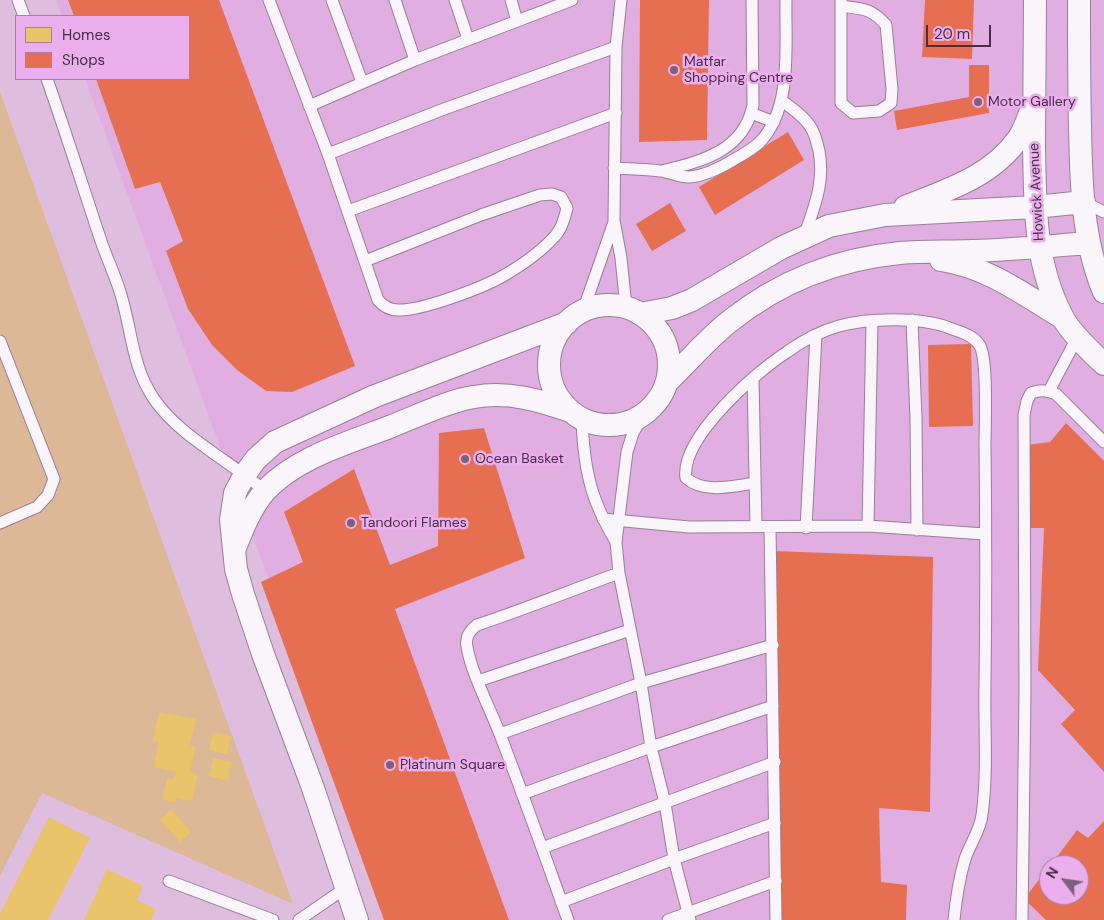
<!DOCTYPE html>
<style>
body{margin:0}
#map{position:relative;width:1104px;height:920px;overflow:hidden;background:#dfbddf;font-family:"DM Sans",sans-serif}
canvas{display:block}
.legend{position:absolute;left:15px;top:15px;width:175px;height:65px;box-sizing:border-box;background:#ecafed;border:1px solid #aa7bab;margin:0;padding:6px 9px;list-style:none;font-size:15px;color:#462e47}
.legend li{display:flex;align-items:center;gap:10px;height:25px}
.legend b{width:25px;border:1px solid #aa7bab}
.north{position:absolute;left:1039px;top:855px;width:50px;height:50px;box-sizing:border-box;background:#ecafed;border:1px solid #aa7bab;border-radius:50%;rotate:301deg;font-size:14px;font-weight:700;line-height:20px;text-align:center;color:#462e47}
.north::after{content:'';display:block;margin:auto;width:18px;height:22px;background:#7c607c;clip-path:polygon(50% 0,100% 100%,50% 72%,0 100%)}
.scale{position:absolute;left:926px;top:25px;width:65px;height:22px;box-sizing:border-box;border:2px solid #462e47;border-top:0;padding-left:6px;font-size:15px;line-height:18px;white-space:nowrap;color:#462e47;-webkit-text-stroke:4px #ecafed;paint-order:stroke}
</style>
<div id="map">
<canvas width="1104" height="920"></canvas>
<ul class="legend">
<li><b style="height:14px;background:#e9c46a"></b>Homes</li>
<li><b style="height:14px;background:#e76f51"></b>Shops</li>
</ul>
<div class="north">N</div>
<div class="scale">20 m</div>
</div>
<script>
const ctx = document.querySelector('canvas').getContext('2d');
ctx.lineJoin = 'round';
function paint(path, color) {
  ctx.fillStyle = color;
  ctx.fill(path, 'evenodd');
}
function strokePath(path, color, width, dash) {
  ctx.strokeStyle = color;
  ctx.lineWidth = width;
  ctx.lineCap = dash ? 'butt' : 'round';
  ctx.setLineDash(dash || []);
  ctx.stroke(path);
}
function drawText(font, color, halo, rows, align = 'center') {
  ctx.font = font + ' "DM Sans",sans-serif';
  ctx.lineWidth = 5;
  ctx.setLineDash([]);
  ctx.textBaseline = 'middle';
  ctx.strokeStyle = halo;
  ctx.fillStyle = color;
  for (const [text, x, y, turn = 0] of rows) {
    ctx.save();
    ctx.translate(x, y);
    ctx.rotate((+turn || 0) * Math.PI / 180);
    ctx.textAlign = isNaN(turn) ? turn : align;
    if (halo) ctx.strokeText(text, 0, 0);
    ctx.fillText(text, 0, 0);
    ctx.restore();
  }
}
const built = new Path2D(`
 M 56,0 L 1104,0 L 1104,920 L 394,920 L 85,79 L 189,79 L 189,16 L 62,16 ZM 1049,865 L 1079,865 L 1079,895 L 1049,895 Z`);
const green = new Path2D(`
 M 0,92 L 293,904 L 42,793 L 0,876 Z`);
const homes = new Path2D(`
 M 159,712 L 196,719 L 190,745 L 196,747 L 190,772 L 198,774 L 192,801 L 176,798 L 175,802 L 162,799 L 167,778 L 174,780 L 176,772 L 153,767 L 159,742 L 153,740 Z
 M 213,732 L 231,736 L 227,754 L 209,750 Z
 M 213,758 L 232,762 L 228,781 L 209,776 Z
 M 171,810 L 191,832 L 180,842 L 160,820 Z
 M 49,817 L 90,838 L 48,920 L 0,920 L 0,914 Z
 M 107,869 L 143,886 L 137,900 L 156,909 L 151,920 L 84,920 Z`);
const shops = new Path2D(`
 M 68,0 L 219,0 L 355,366 L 292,392 L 266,391 L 237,370 L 212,345 L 188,309 L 166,251 L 183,241 L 160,182 L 135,189 L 96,79 L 189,79 L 189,16 L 74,16 Z
 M 640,0 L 709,0 L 707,140 L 639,142 Z
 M 925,0 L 974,0 L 972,59 L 922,57 Z
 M 969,65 L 989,65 L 989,113 L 897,130 L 894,111 L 969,97 Z
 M 788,132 L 804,160 L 715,215 L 699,187 Z
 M 670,203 L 686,231 L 652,251 L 636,224 Z
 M 971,344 L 973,426 L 929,427 L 928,345 Z
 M 1066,423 L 1104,461 L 1104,772 L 1061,724 L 1075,710 L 1038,670 L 1044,528 L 1028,528 L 1027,445 L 1050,442 Z
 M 484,428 L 525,558 L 395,609 L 509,920 L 384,920 L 261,582 L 303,562 L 284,512 L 354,469 L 390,565 L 438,546 L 439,433 Z
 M 775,551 L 933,557 L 930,812 L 879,808 L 881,882 L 907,885 L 906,920 L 782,920 Z
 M 1104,821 L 1104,920 L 1046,920 L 1024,899 L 1049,867 L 1049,895 L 1079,895 L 1079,865 L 1051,865 L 1077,830 L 1088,838 Z`);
const service = new Path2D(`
 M 18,0 L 24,16
 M 269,0 L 328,154 L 378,300 C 383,306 389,310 398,310 C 421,311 482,288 503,276 C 522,265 541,252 555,236 C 562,229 565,217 567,208 L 561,197 L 552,194 L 540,195 L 481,215 L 365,261
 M 332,0 L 362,82
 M 395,0 L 415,60
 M 455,0 L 468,39
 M 511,0 L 517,21
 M 621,0 L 616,47 L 614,220 L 621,258 L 626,307
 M 841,6 C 863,9 871,8 886,25 L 892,89 L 891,103 L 879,111 L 853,113 L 841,103 L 841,0
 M 47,79 C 66,133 83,187 101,241 C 107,259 116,277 121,295 C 132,331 132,367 154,399 C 180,437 230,461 265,491
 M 781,100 C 791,108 803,115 810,126 C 815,133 817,142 819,151 C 825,183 814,207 804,237
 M 309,106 L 415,60 L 572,0
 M 751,113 L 774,122
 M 328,154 L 444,109 L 616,47
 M 614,168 C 630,169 645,169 660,171 C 671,172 678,177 689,177 C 705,176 722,167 735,159 C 744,154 753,149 760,142 C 793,108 785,44 786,0
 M 662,171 C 702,161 744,151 753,105 L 752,0
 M 1084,202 L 1104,212
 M 348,211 L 616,113
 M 583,311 L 614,222
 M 912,320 L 916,418 L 917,530
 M 0,341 L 54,479 L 48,495 L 37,507 L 0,523
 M 753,378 L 756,526
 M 1049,391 L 1078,336
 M 644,414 L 633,433 L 627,452 L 616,542 L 619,573 L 641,683 L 651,747 L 665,803 L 674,859 L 690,920
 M 582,420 C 583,448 586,478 597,504 C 602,517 609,530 616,542
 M 755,483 C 733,486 704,494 686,478 C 680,438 756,372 787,352 C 802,341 821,331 839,326 C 868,318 919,317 947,327 C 959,332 973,334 980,346 C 988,361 985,425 985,446 C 986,526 986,605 985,685 C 984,728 988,772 982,815 C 980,831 970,844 965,859 C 959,879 956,899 954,920
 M 603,519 L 689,527 L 868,526 L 985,534
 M 868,526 L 872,321
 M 770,527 L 776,920
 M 806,528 L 816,335
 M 478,681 L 630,630
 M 500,734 L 641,683 L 773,645
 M 522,794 L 651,747 L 773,706
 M 542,848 L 775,762
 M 169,881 L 273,920
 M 561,902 L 674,859 L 775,823
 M 299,920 L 347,887
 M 568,920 C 546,859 524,797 501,737 C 491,710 472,675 467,647 C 465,637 469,631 477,625 C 525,609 572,590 619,573
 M 668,920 L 776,881
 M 1022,920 L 1025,691 L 1024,415 L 1027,401 L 1031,393 C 1040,390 1046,390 1056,394 L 1104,442`);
const minor = new Path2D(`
 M 1035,0 C 1035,48 1034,96 1034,145 C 1035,203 1034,263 1062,316 C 1069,331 1091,352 1104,364
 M 1079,0 C 1079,42 1079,84 1080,126 C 1081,182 1082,240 1104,292
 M 905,207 C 947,190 991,177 1018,139 C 1024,131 1027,120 1031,111
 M 941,260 C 990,268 1021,293 1063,318
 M549 365a60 60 0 1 1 120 0a60 60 0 1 1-120 0Z
 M 640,314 L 672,308 L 692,300 L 781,248 L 829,226 L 885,215 L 1035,207 L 1084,202
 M 667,382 C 688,362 707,339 730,321 C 779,282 837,259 900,253 C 924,251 948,252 972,251 C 1011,250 1050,246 1089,243
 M 235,548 C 243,528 251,507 265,491 C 298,456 349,443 392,426 C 415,417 450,400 474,397 C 508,391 539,400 570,411
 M 357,920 L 313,788 L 263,654 L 243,594 L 236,569 L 231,520 L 235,493 L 245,474 L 256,459 L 275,442 L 375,396 L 567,323`);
const markers = [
 [674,70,5,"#7c607c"],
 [978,102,5,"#7c607c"],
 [465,459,5,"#7c607c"],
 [351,523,5,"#7c607c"],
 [390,765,5,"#7c607c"]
];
const poiNames = [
 ["Matfar",684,62],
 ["Shopping Centre",684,78],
 ["Motor Gallery",988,102],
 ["Ocean Basket",475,459],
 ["Tandoori Flames",361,523],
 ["Platinum Square",400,765]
];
const streetNames = [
 ["Howick Avenue",1037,192,-93]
];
paint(built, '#e1aee2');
paint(green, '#dcb897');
paint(homes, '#e9c46a');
paint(shops, '#e76f51');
strokePath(service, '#997f99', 13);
strokePath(minor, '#997f99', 24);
strokePath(service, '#faf5fa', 11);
strokePath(minor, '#faf5fa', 22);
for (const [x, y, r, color] of markers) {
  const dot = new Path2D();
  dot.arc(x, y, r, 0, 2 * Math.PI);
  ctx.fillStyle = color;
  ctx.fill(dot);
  strokePath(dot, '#ecafed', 2);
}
drawText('14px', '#462e47', '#ecafed', poiNames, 'left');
drawText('14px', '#462e47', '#ecafed', streetNames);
</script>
